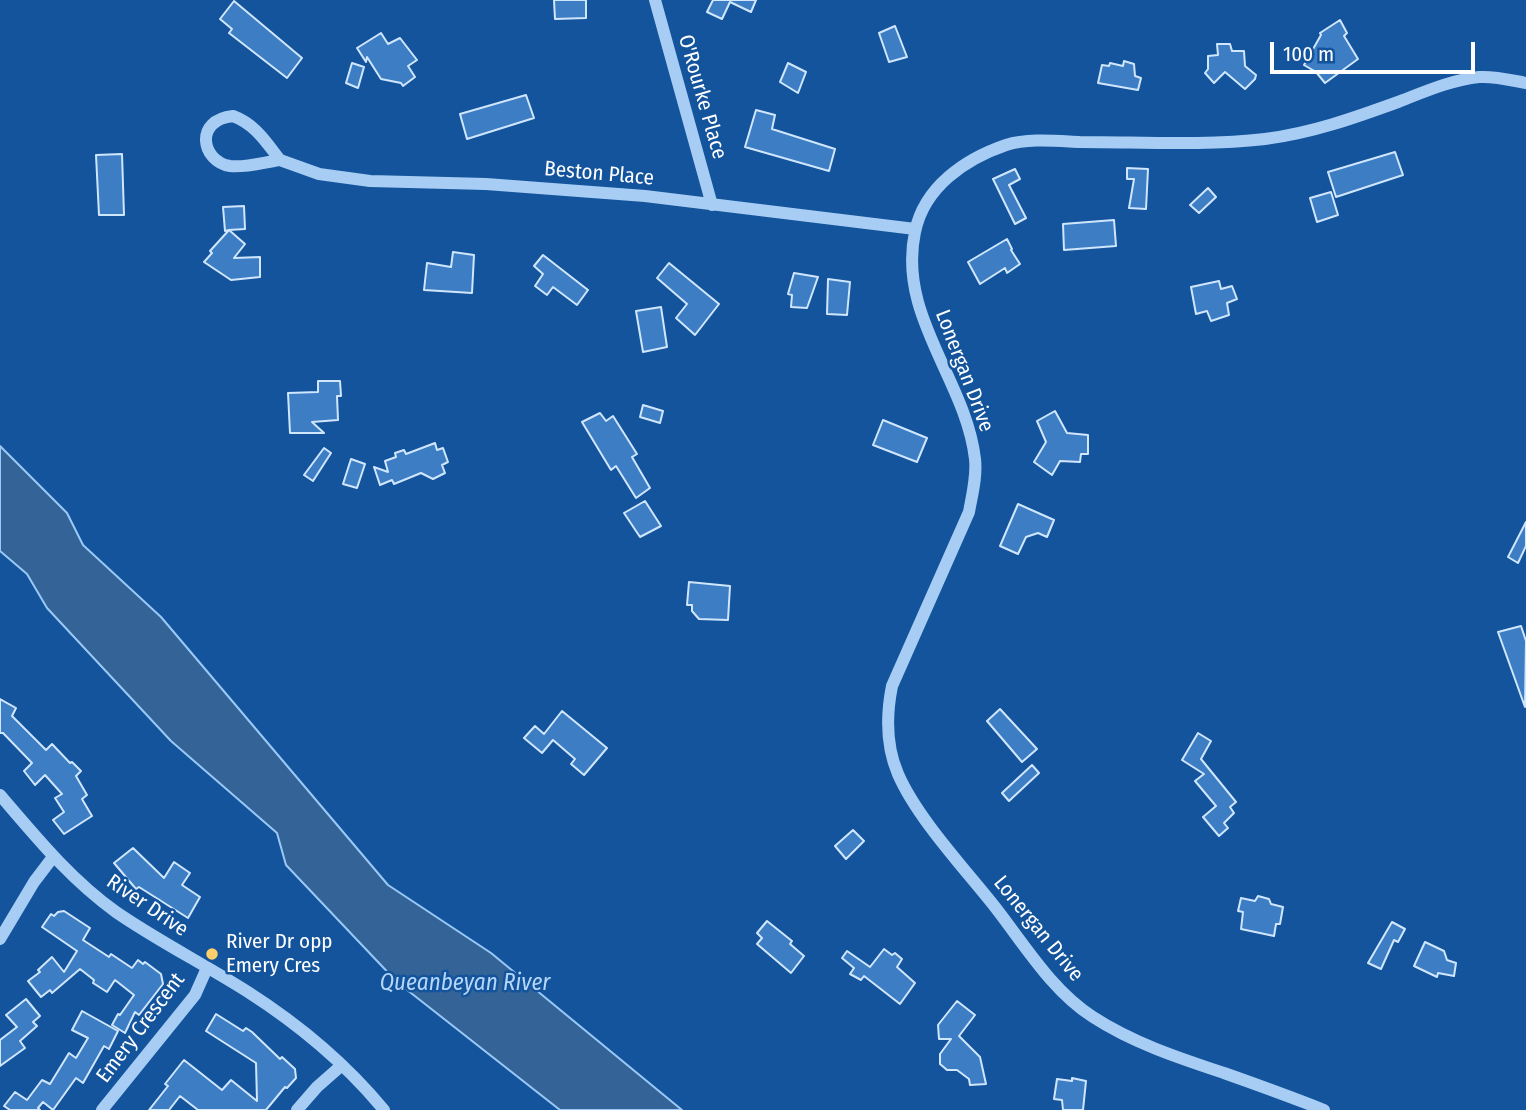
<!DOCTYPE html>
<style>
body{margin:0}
#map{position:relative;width:1526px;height:1110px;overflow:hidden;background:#13549c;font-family:"Fira Sans Condensed",sans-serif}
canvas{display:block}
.scale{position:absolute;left:1270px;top:42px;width:205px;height:32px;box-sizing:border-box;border:4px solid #fff;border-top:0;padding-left:9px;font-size:21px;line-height:24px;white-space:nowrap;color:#fff;-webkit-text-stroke:5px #13549c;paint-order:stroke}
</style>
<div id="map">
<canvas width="1526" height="1110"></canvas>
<div class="scale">100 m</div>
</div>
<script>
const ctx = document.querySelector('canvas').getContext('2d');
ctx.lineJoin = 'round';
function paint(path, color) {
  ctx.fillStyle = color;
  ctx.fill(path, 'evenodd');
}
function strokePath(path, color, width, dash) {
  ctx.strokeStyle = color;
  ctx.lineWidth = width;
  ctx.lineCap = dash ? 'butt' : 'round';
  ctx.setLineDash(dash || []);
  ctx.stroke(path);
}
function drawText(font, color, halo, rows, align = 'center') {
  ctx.font = font + ' "Fira Sans Condensed",sans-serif';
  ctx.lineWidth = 5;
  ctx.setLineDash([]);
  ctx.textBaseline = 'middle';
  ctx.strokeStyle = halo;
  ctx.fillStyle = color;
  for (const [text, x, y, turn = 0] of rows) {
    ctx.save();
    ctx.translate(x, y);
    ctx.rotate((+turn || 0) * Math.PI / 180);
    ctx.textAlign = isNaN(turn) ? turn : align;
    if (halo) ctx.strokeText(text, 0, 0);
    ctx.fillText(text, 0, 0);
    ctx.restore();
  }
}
const water = new Path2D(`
 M 0,446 L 67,513 L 83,545 L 161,617 L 388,885 L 491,953 L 682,1110 L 560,1110 L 397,982 L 286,865 L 277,833 L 171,741 L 47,608 L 27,574 L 0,551 Z`);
const building = new Path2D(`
 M 554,0 L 586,0 L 586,18 L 555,19 Z
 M 713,0 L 756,0 L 751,12 L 730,2 L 722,19 L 707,12 Z
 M 234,1 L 302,58 L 287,78 L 229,33 L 232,29 L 220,19 Z
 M 1340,20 L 1347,33 L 1344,36 L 1358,59 L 1325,83 L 1316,72 L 1304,65 L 1321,35 L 1320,33 Z
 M 895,26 L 907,57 L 889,62 L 879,33 Z
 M 381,33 L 388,44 L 400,38 L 417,60 L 408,66 L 415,77 L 403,86 L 401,83 L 381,79 L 367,57 L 366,62 L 357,48 Z
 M 1217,44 L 1230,44 L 1232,51 L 1244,51 L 1245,66 L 1256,75 L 1255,79 L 1245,89 L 1225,72 L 1214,83 L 1205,73 L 1208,69 L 1208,56 L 1218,55 Z
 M 1124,61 L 1134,64 L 1135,76 L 1141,78 L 1138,90 L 1098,83 L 1102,65 L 1109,66 L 1110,63 L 1123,66 Z
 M 352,63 L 364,67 L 358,88 L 346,83 Z
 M 788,63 L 806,72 L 798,93 L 780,82 Z
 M 526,95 L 534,118 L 467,139 L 460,114 Z
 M 756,110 L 775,115 L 772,129 L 835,149 L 829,171 L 745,147 Z
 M 1395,152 L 1403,175 L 1336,197 L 1328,172 Z
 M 122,154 L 124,215 L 99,215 L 96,155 Z
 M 1127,168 L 1148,169 L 1146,209 L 1129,208 L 1134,179 L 1127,179 Z
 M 1015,169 L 1020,179 L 1009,185 L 1026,218 L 1015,224 L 993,179 Z
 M 1208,188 L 1216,197 L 1199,213 L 1190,205 Z
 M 1331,192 L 1338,215 L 1317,222 L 1310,198 Z
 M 244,206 L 245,229 L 229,230 L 245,244 L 234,258 L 260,257 L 260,277 L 231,280 L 204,262 L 212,253 L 210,251 L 229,230 L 225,231 L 223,207 Z
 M 1114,220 L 1116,246 L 1064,250 L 1063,224 Z
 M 1007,239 L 1012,249 L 1011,250 L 1020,264 L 1007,273 L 1005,268 L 980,284 L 968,262 Z
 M 453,252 L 474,255 L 472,293 L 424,290 L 427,263 L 451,267 Z
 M 543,255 L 588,290 L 577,305 L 553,287 L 547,295 L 535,286 L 543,274 L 534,266 Z
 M 669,263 L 719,304 L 695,335 L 676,318 L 687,304 L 657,278 Z
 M 794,273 L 818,277 L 807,308 L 791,307 L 792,295 L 788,294 Z
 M 828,279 L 850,282 L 847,315 L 827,314 Z
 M 1219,281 L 1221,289 L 1232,286 L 1237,299 L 1227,303 L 1229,315 L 1211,321 L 1207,311 L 1196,314 L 1191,287 Z
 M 661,307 L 667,347 L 643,352 L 636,311 Z
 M 318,381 L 340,381 L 341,396 L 337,396 L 338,420 L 312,422 L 324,433 L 290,433 L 288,393 L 318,392 Z
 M 643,405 L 663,411 L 660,423 L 640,417 Z
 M 1055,411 L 1067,433 L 1088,435 L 1088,454 L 1081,454 L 1080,462 L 1060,461 L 1052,475 L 1034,462 L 1046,442 L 1037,421 Z
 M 600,413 L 606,421 L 613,416 L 637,454 L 632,457 L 650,488 L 636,498 L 616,466 L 611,470 L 582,422 Z
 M 883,420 L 927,438 L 917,462 L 873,445 Z
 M 435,443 L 437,450 L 443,448 L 448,462 L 442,465 L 445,473 L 433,479 L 421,473 L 394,484 L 392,480 L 380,485 L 374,467 L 388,472 L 385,461 L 396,457 L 395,453 L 404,450 L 406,454 Z
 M 324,448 L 331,453 L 313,481 L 304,475 Z
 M 351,459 L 365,464 L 357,488 L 343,484 Z
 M 645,501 L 661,526 L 640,537 L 624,513 Z
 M 1018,504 L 1054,520 L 1047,537 L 1038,533 L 1026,537 L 1018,554 L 1000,546 Z
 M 1526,522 L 1526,546 L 1518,563 L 1508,557 Z
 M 689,582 L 730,586 L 728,620 L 699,619 L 692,611 L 692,605 L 687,605 Z
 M 1521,626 L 1526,641 L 1525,707 L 1498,632 Z
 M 0,699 L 16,708 L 12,716 L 46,750 L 52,744 L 70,763 L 72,762 L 81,771 L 76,776 L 87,795 L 82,799 L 92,816 L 64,834 L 53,820 L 64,812 L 55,798 L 62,794 L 45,775 L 35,785 L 24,771 L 32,763 L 3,733 L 0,733 Z
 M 1000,709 L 1037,749 L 1022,762 L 987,721 Z
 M 562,711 L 607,748 L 584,775 L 571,764 L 575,759 L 553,740 L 542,753 L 524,738 L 535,726 L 544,734 Z
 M 1198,733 L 1211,741 L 1201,759 L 1236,802 L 1230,807 L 1234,813 L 1224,823 L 1228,828 L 1219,836 L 1203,817 L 1216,806 L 1195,781 L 1204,774 L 1182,760 Z
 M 1032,765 L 1039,773 L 1009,801 L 1002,793 Z
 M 853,830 L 864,841 L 846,859 L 835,846 Z
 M 133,848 L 164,878 L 174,862 L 190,873 L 182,885 L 200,897 L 188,918 L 139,887 L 136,889 L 114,863 Z
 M 1258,896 L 1269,899 L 1271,904 L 1283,907 L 1280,924 L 1276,924 L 1274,936 L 1241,929 L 1243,912 L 1238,911 L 1241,898 L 1255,901 Z
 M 64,911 L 90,928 L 83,940 L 109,957 L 111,954 L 132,968 L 138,960 L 143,964 L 145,962 L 161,974 L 163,984 L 139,1015 L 135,1012 L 125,1033 L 112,1025 L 118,1014 L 120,1015 L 134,995 L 115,980 L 107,992 L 93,983 L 94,980 L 80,969 L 52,993 L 50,990 L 41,997 L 28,981 L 40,972 L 38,970 L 52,957 L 64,972 L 77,951 L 42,927 L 51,914 L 54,916 L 58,912 Z
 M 767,921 L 792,941 L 790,944 L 804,956 L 791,973 L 757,944 L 762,938 L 757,933 Z
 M 1392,922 L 1405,929 L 1398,942 L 1394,940 L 1381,969 L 1368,963 Z
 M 1425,942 L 1444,951 L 1447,960 L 1456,963 L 1454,976 L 1438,973 L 1437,977 L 1414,966 Z
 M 884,949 L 892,955 L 895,953 L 902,959 L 897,967 L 915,983 L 900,1004 L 864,976 L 861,980 L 850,974 L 854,968 L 842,958 L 847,951 L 870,967 Z
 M 26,999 L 40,1016 L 33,1022 L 37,1026 L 20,1041 L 25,1048 L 0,1066 L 0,1040 L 17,1027 L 6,1015 Z
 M 957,1001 L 975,1015 L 959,1036 L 980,1057 L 986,1084 L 970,1085 L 969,1079 L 957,1070 L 947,1070 L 940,1064 L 940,1054 L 951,1039 L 939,1039 L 938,1025 Z
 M 82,1011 L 118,1031 L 109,1049 L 104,1046 L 83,1083 L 76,1078 L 53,1110 L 43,1102 L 38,1108 L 40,1110 L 10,1110 L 4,1106 L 15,1092 L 27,1100 L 42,1080 L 50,1084 L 69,1053 L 76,1058 L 88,1038 L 72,1030 Z
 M 216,1014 L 243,1031 L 246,1028 L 252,1032 L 280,1059 L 282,1057 L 295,1069 L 296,1078 L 287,1088 L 285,1087 L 266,1110 L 198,1110 L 180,1096 L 169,1110 L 149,1110 L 168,1086 L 165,1084 L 184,1060 L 222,1090 L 231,1080 L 257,1101 L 256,1063 L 206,1031 Z
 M 1072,1078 L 1086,1081 L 1083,1110 L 1063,1110 L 1062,1100 L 1054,1099 L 1057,1079 L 1072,1081 Z`);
const minor = new Path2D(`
 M 655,0 L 712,205
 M 233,116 C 255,124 266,142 280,160 C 265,162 245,168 230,166 C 201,161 194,120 233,116 Z
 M 280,160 L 319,174 L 370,181 L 486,184 L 645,196 L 915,229
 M 0,795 C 36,837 71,880 116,912 C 158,941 204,964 248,992 C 298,1024 346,1064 384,1110
 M 0,939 L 34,882 L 53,857
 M 102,1110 L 195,995 L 207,968
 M 297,1110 L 317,1087 L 342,1065
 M 1324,1110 C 1291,1097 1258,1085 1224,1073 C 1179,1058 1133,1043 1093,1017 C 1052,991 1024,944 995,907 C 965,869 917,818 898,774 C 886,746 886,716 892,686 L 969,512 C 972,495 977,477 975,459 C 966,380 897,316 915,232 C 924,187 965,159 1006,145 C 1028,138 1057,141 1080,142 C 1141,142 1204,146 1265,139 C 1312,133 1354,118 1398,102 C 1424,92 1451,80 1479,77 C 1495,76 1510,80 1526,83`);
const markers = [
 [212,954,7,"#ffcf6b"]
];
const streetNames = [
 ["O'Rourke Place",702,97,74],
 ["Beston Place",599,174,5],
 ["Lonergan Drive",964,371,69],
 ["River Drive",147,906,34],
 ["Lonergan Drive",1038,929,51],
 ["Emery Crescent",141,1028,-53]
];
const poiNames = [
 ["River Dr opp",226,942],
 ["Emery Cres",226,966]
];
const waterNames = [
 ["Queanbeyan River",465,984]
];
paint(water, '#346397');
strokePath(water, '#9ac9f7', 2);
paint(building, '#3c7dc3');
strokePath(building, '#d0e6fd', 2);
strokePath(minor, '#a8cdf4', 12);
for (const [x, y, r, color] of markers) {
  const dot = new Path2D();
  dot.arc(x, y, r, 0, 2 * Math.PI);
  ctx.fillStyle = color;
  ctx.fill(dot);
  strokePath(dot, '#13549c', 2.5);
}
drawText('21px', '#fff', '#13549c', streetNames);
drawText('21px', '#fff', '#13549c', poiNames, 'left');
drawText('italic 23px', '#b5d7fa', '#13549c', waterNames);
</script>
